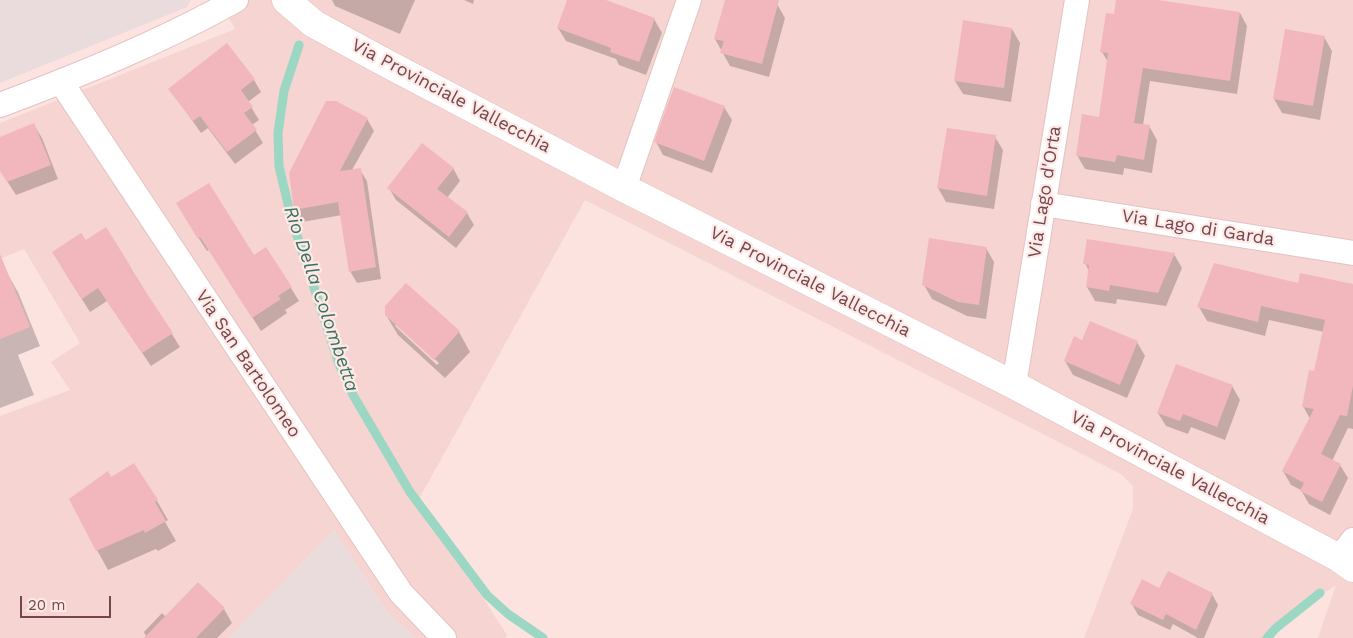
<!DOCTYPE html>
<style>
body{margin:0}
#map{position:relative;width:1353px;height:638px;overflow:hidden;background:#fce3e0;font-family:"Work Sans",sans-serif}
canvas{display:block}
.scale{position:absolute;left:20px;top:596px;width:91px;height:22px;box-sizing:border-box;border:2px solid #73474d;border-top:0;padding-left:6px;font-size:15px;line-height:18px;white-space:nowrap;color:#73474d;-webkit-text-stroke:4px #ffe9e6;paint-order:stroke}
</style>
<div id="map">
<canvas width="1353" height="638"></canvas>
<div class="scale">20 m</div>
</div>
<script>
const ctx = document.querySelector('canvas').getContext('2d');
ctx.lineJoin = 'round';
function paint(path, color) {
  ctx.fillStyle = color;
  ctx.fill(path, 'evenodd');
}
function strokePath(path, color, width, dash) {
  ctx.strokeStyle = color;
  ctx.lineWidth = width;
  ctx.lineCap = dash ? 'butt' : 'round';
  ctx.setLineDash(dash || []);
  ctx.stroke(path);
}
function drawText(font, color, halo, rows, align = 'center') {
  ctx.font = font + ' "Work Sans",sans-serif';
  ctx.lineWidth = 4.5;
  ctx.setLineDash([]);
  ctx.textBaseline = 'middle';
  ctx.strokeStyle = halo;
  ctx.fillStyle = color;
  for (const [text, x, y, turn = 0] of rows) {
    ctx.save();
    ctx.translate(x, y);
    ctx.rotate((+turn || 0) * Math.PI / 180);
    ctx.textAlign = isNaN(turn) ? turn : align;
    if (halo) ctx.strokeText(text, 0, 0);
    ctx.fillText(text, 0, 0);
    ctx.restore();
  }
}
const residential = new Path2D(`
 M 219,0 L 1353,0 L 1353,638 L 1318,638 L 1336,585 L 1274,627 L 1263,638 L 1084,638 L 1133,509 L 1133,486 L 1121,474 L 585,200 L 419,499 L 507,635 L 505,638 L 416,638 L 387,612 L 334,530 L 229,638 L 0,638 L 0,416 L 70,390 L 51,362 L 80,343 L 24,249 L 0,259 L 0,123 L 235,29 Z`);
const industrial = new Path2D(`
 M 0,0 L 191,0 L 187,7 L 0,83 Z
 M 334,530 L 387,612 L 416,638 L 229,638 Z`);
const shadow = new Path2D(`
 M 332,0 L 415,0 L 400,34 L 335,6 Z
 M 464,0 L 474,0 L 473,4 Z
 M 568,0 L 602,0 L 654,19 L 662,33 L 646,75 L 619,65 L 616,59 L 566,41 L 558,28 Z
 M 736,0 L 763,0 L 777,4 L 785,18 L 769,77 L 730,66 L 715,39 Z
 M 1118,0 L 1154,0 L 1240,13 L 1247,26 L 1237,94 L 1150,81 L 1143,125 L 1149,126 L 1157,140 L 1152,173 L 1124,168 L 1123,175 L 1085,169 L 1077,155 L 1100,118 L 1108,62 L 1102,52 L 1115,16 Z
 M 1012,29 L 1020,43 L 1011,102 L 963,94 L 955,81 Z
 M 1324,37 L 1332,51 L 1320,120 L 1282,113 L 1274,99 Z
 M 254,80 L 261,92 L 248,102 L 259,120 L 252,125 L 263,143 L 235,164 L 208,128 L 201,133 L 170,89 Z
 M 724,107 L 732,120 L 712,173 L 663,155 L 656,142 Z
 M 367,119 L 374,131 L 352,170 L 360,170 L 367,181 L 381,279 L 357,283 L 350,271 L 342,215 L 302,222 L 295,210 Z
 M 34,125 L 42,138 L 58,179 L 16,195 L 0,170 L 0,138 Z
 M 995,137 L 1003,150 L 994,209 L 946,202 L 938,188 Z
 M 453,168 L 460,181 L 447,198 L 467,213 L 474,225 L 456,248 L 396,200 L 389,188 Z
 M 185,217 L 253,257 L 291,288 L 299,301 L 285,310 L 287,313 L 261,331 L 209,250 L 207,251 Z
 M 85,241 L 130,267 L 180,347 L 151,366 L 107,301 L 90,312 L 61,266 Z
 M 986,248 L 994,262 L 986,319 L 967,316 L 932,299 L 924,285 Z
 M 1174,254 L 1182,268 L 1166,306 L 1117,299 L 1116,304 L 1095,301 L 1087,287 L 1089,271 L 1085,263 Z
 M 7,273 L 18,292 L 40,346 L 18,355 L 34,395 L 0,408 L 0,276 Z
 M 1299,285 L 1353,286 L 1353,429 L 1348,428 L 1332,461 L 1340,465 L 1348,478 L 1330,515 L 1309,504 L 1301,490 L 1291,485 L 1283,471 L 1310,419 L 1303,406 L 1315,373 L 1324,332 L 1269,320 L 1265,336 L 1207,321 L 1199,307 Z
 M 386,315 L 459,332 L 470,352 L 445,378 L 398,335 ZM 397,324 L 439,363 L 437,365 L 395,326 Z
 M 1082,341 L 1137,342 L 1145,356 L 1127,398 L 1073,375 L 1065,361 Z
 M 1232,386 L 1240,400 L 1225,440 L 1191,427 L 1188,434 L 1166,426 L 1158,413 Z
 M 111,479 L 157,501 L 168,520 L 165,522 L 176,541 L 158,551 L 156,549 L 108,570 L 97,550 Z
 M 198,584 L 224,609 L 232,623 L 217,638 L 144,638 L 146,636 L 144,632 L 162,613 L 166,617 Z
 M 1159,590 L 1212,594 L 1218,605 L 1204,638 L 1198,638 L 1173,624 L 1170,630 L 1138,615 L 1132,604 Z`);
const stream = new Path2D(`
 M 299,45 L 284,91 L 278,133 L 279,166 L 291,217 L 339,364 L 353,395 L 410,492 L 487,595 L 508,614 L 543,638
 M 1267,638 L 1276,628 L 1320,593`);
const building = new Path2D(`
 M 567,0 L 606,0 L 655,18 L 639,62 L 610,52 L 611,48 L 557,28 Z
 M 725,0 L 779,0 L 762,64 L 720,53 L 724,41 L 714,39 Z
 M 1116,0 L 1158,0 L 1240,12 L 1230,81 L 1143,68 L 1134,123 L 1150,125 L 1144,160 L 1117,155 L 1115,162 L 1076,156 L 1082,114 L 1099,117 L 1108,53 L 1100,52 L 1106,13 L 1114,14 Z
 M 963,20 L 1012,28 L 1004,88 L 954,81 Z
 M 1285,29 L 1325,36 L 1313,106 L 1273,99 Z
 M 227,43 L 255,79 L 241,90 L 253,107 L 244,113 L 257,130 L 227,152 L 200,116 L 193,121 L 168,89 Z
 M 674,87 L 725,106 L 704,161 L 654,142 Z
 M 326,101 L 336,101 L 368,118 L 340,171 L 361,168 L 376,267 L 349,272 L 338,202 L 294,210 L 289,173 Z
 M 34,123 L 51,165 L 7,182 L 0,171 L 0,137 Z
 M 947,128 L 996,135 L 987,196 L 937,188 Z
 M 422,143 L 454,168 L 437,189 L 468,212 L 449,237 L 387,188 Z
 M 209,183 L 254,255 L 266,247 L 292,287 L 278,296 L 281,299 L 252,318 L 200,237 L 198,239 L 176,203 Z
 M 106,227 L 131,267 L 130,268 L 173,333 L 142,353 L 98,288 L 82,299 L 52,252 L 81,233 L 86,240 Z
 M 929,238 L 987,247 L 979,305 L 958,302 L 922,285 Z
 M 1087,239 L 1175,253 L 1158,293 L 1110,285 L 1109,291 L 1086,287 L 1089,265 L 1083,264 Z
 M 0,254 L 30,327 L 0,339 Z
 M 1214,263 L 1298,283 L 1300,273 L 1353,284 L 1353,386 L 1347,416 L 1340,415 L 1321,454 L 1341,464 L 1322,502 L 1300,491 L 1304,483 L 1282,471 L 1314,409 L 1302,407 L 1309,370 L 1314,371 L 1325,320 L 1261,306 L 1258,322 L 1197,307 Z
 M 406,283 L 460,331 L 434,360 L 385,315 L 385,306 Z
 M 1090,321 L 1138,341 L 1120,385 L 1064,361 L 1074,336 L 1082,340 Z
 M 1176,364 L 1233,385 L 1217,427 L 1183,414 L 1180,421 L 1157,413 Z
 M 134,463 L 158,500 L 155,502 L 166,521 L 145,533 L 144,530 L 96,551 L 69,499 L 108,471 L 111,477 Z
 M 1168,571 L 1213,593 L 1196,630 L 1166,614 L 1163,620 L 1130,604 L 1142,579 L 1159,588 Z
 M 198,582 L 225,608 L 196,638 L 144,638 Z`);
const street = new Path2D(`
 M 61,82 L 401,593 L 444,638
 M 0,105 C 80,75 161,42 236,0
 M 624,188 L 689,0
 M 1043,204 L 1353,253
 M 1014,385 L 1077,0
 M 1339,558 L 1353,540`);
const secondary = new Path2D(`
 M 286,0 L 314,24 L 384,62 L 624,188 L 1014,385 L 1339,558 L 1353,568`);
const streetNames = [
 ["Via Provinciale Vallecchia",451,96,28],
 ["Via Lago d'Orta",1045,192,-81],
 ["Via Lago di Garda",1198,228,9],
 ["Via Provinciale Vallecchia",810,282,27],
 ["Via San Bartolomeo",248,364,56],
 ["Via Provinciale Vallecchia",1170,468,28]
];
const waterNames = [
 ["Rio Della Colombetta",321,299,71]
];
paint(residential, '#f6d4d1');
paint(industrial, '#eadcdc');
paint(shadow, '#0003');
strokePath(stream, '#9bd7c3', 9);
paint(building, '#f2b7bd');
strokePath(street, '#e5c1c2', 26);
strokePath(secondary, '#e7bcbd', 29);
strokePath(street, '#fff', 24);
strokePath(secondary, '#fff', 28);
drawText('18px', '#73474d', '#ffe9e6', streetNames);
drawText('italic 19px', '#38725f', '#ffe9e6', waterNames);
</script>
